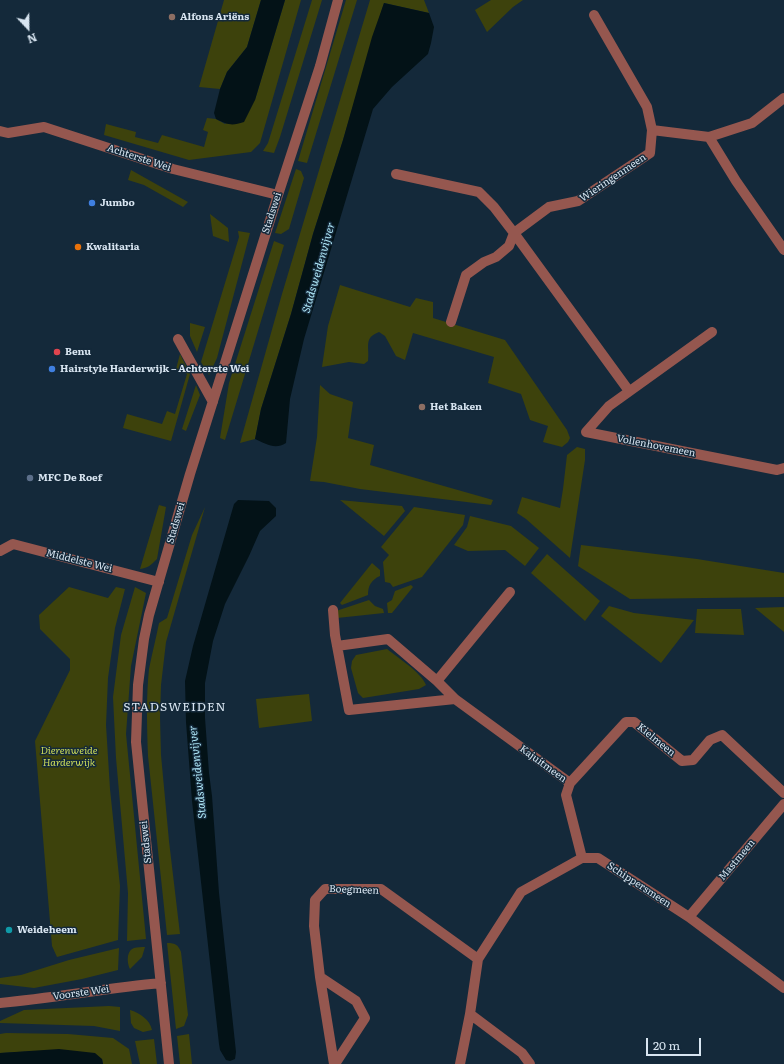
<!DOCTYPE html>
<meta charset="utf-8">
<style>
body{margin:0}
#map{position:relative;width:784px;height:1064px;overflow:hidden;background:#14293a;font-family:Literata,serif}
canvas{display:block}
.north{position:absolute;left:8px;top:8px;width:40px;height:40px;-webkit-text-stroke:3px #14293a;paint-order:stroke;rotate:158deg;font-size:11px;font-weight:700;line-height:16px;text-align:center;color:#d8e5f1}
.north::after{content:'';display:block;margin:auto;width:14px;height:18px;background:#d8e5f1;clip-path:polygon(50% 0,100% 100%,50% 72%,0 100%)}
.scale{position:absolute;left:646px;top:1038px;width:55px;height:18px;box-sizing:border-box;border:2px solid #d8e5f1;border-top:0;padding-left:5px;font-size:12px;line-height:14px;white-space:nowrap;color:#d8e5f1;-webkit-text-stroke:3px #14293a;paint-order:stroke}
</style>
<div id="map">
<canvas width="784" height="1064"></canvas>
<div class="north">N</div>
<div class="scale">20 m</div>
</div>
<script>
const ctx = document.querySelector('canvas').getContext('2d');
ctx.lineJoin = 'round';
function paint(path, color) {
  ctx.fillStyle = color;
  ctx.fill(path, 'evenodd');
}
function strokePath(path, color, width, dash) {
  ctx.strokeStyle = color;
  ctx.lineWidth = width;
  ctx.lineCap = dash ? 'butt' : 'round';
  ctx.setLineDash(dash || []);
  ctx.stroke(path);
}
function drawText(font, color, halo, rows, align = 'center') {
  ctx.font = font + ' Literata,serif';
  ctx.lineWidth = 3;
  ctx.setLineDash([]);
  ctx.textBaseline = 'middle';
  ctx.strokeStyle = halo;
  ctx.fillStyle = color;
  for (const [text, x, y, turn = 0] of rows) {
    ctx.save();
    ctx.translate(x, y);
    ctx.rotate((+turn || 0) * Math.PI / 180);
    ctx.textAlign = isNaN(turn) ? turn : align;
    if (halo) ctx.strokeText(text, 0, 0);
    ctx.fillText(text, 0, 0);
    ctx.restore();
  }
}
const green = new Path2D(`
 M 224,0 L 261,0 L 247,47 L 227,72 L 220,89 L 199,87 Z
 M 285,0 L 301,0 L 260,143 L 251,152 L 189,160 L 104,135 L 106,124 L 136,132 L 135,137 L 158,143 L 162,135 L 204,147 L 208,132 L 203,130 L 207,118 L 216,119 L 225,124 L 255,100 Z
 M 312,0 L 322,0 L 280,137 L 274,153 L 263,151 L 268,143 Z
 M 346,0 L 357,0 L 307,163 L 298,161 Z
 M 370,0 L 424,0 L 429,13 L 384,3 L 343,140 L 313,234 L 291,314 L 261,409 L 255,439 L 240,443 L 282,294 Z
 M 491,0 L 523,0 L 513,7 L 487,32 L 475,10 Z
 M 296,169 L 301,171 L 304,178 L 289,229 L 281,234 L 275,233 Z
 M 131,170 L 188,202 L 183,207 L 144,185 L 128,180 Z
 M 210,214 L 228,228 L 229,242 L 213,236 Z
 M 238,231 L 250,233 L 217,358 L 209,375 L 201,362 L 239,237 Z
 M 274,241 L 284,245 L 225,440 L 220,438 L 229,383 Z
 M 340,285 L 410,307 L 416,298 L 433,302 L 433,318 L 505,340 L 567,430 L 570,438 L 568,442 L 562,447 L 543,442 L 548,426 L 530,420 L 521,394 L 488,383 L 494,357 L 413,333 L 405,360 L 396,356 L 385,336 L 379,332 C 363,338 370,347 368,361 L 364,364 L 349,362 L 322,367 L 328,326 Z
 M 190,323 L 205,327 L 197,352 L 190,336 Z
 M 180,354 L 190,374 L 171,441 L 123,428 L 127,414 L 162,424 L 167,411 L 175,414 L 187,374 L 176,369 Z
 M 196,385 L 200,395 L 186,431 L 182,429 Z
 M 320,385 L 330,394 L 353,402 L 348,438 L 374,445 L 370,465 L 493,500 L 491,505 L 360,489 L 324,482 L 310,481 L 317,437 Z
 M 577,447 L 585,449 L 585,460 L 570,558 L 526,519 L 517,513 L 522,497 L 560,508 L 563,489 L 567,455 Z
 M 340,500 L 402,506 L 405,511 L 384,536 Z
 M 159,505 L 166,507 L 157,559 C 151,565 148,568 140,569 Z
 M 205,507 L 166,642 L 161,685 L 160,717 L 161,755 L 169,841 L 180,934 L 167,935 L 148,756 C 147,727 146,698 149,669 C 152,654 156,638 159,623 L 167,618 L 192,535 Z
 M 414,507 L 465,515 L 463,525 L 422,577 L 393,587 L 390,583 L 385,582 L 383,562 L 389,555 L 381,547 Z
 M 470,516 L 511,526 L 539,548 L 525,566 L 505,550 L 468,551 L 454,545 L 467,527 Z
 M 581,545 L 697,559 L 784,573 L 784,597 L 630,599 L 578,566 Z
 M 547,554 L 600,601 L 585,621 L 531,573 Z
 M 372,563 L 380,570 L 380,576 C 371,580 368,586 368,595 L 342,605 L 340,603 Z
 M 411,585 L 413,587 L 392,613 L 388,613 L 387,603 L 392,600 L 395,591 Z
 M 69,587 L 108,598 L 116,587 L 125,589 L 115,628 L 108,678 L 106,725 L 110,789 L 120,886 L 118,940 L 57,957 L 52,946 L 35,741 L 70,670 L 70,659 L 40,629 L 39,615 Z
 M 135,587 L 146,593 L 131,666 L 126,734 L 146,939 L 127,941 L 128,893 L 116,758 L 113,697 L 121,635 Z
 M 369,600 L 375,606 L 383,609 L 384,613 L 337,618 L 336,611 Z
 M 609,606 L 634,613 L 694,620 L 661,663 L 601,616 Z
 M 784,607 L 784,632 L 755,608 Z
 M 697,609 L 741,609 L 744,635 L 695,633 Z
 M 387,649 C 398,658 421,672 426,685 L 419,689 L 363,698 L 358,693 L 351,668 L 352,661 L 356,655 Z
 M 309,694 L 312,721 L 259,728 L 256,699 Z
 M 167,943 C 176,943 178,945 181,952 L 188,1015 L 184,1026 L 176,1029 Z
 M 145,947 L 142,957 L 130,969 C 127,963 126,951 134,948 C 137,947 142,947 145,947 Z
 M 119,948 L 118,970 L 82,979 L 34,988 L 0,984 L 0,978 L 21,975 L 69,960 Z
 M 109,1006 L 120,1007 L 120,1031 L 94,1026 L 0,1023 L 0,1021 L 24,1010 Z
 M 130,1010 C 140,1013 150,1020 152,1030 L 143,1032 L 134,1028 L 131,1023 Z
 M 6,1033 L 68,1034 L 113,1038 L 129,1049 L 132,1064 L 103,1064 L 102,1059 L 37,1051 L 0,1053 L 0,1034 Z
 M 189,1034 L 192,1064 L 180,1064 L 177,1036 Z
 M 154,1039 L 157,1064 L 140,1064 L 135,1041 Z`);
const water = new Path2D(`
 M 261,0 L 285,0 L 255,100 L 244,122 C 232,126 228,125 216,119 L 214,113 L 220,89 L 227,72 L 247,47 Z
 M 384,3 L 429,13 L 434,27 L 431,43 L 428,54 L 392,87 L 373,109 L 304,339 L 290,399 L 286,443 C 275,450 266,444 255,439 L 261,409 L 291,314 L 313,234 L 343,140 L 372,37 Z
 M 238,500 L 269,501 L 276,508 L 276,516 L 260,531 L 249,556 L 225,604 L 213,641 L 205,683 L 205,718 L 209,773 L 212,796 L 219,893 L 236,1052 L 235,1059 L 230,1061 L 226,1060 L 220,1050 L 219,1044 L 192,801 L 186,722 L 185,681 L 193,646 L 234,504 Z
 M 59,1049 L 95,1053 L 102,1059 L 103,1064 L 0,1064 L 0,1053 Z`);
const minor = new Path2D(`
 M 652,130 L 709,137 L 752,123 L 784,98
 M 0,131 L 8,133 L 44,127 L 173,169 L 278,195
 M 709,137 L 736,181 L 784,250
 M 396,174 L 479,192 L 494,207 L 514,233 L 629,391
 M 451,322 L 466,275 L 484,262 L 496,257 L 509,246 L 514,233 L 549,207 L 578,201 L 650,153 L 652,130 L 647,107 L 594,15
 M 712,332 L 609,406 L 586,432 L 777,470 L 784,468
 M 178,339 L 213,402
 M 0,551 L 13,544 L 159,582
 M 333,610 L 335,635 L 349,710 L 455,699
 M 337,646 L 388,639 L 437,681 L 455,699 L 570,783 L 566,795 L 582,858
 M 437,681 L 510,592
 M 570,783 L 626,722 L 634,722 L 682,761 L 693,760 L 710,740 L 722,735 L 784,793
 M 689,917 L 784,804
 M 320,977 L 314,926 L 315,900 L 325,889 L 381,889 L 478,959
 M 0,1003 C 54,998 107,988 161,983
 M 470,1014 L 522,1053 L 530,1064
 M 169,1064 L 136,742 L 138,685 L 144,639 L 149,615 L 190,474 L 278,195 L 320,66 L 338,0
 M 334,1064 L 320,977 L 356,1001 L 365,1018 L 335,1064
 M 460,1064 L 470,1014 L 478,959 L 521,892 L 582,858 L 598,858 L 689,917 L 784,988`);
const markers = [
 [172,17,4,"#8d6e63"],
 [92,203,4,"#3f7fe0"],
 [78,247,4,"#e8710a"],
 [57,352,4,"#e0444e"],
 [52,369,4,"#3f7fe0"],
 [422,407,4,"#8d6e63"],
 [30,478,4,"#5c6f8a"],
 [9,930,4,"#0f9aa8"]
];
const poiNames = [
 ["Alfons Ariëns",180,17],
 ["Jumbo",100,203],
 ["Kwalitaria",86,247],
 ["Benu",65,352],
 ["Hairstyle Harderwijk – Achterste Wei",60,369],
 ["Het Baken",430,407],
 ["MFC De Roef",38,478],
 ["Weideheem",17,930]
];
const streetNames = [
 ["Achterste Wei",139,158,18],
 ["Wieringenmeen",613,178,-34],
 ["Stadswei",272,213,-72],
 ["Vollenhovemeen",656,446,11],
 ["Stadswei",176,523,-74],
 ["Middelste Wei",79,561,14],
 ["Kielmeen",656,740,39],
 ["Kajuitmeen",543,764,36],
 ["Stadswei",146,842,-96],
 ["Mastmeen",737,860,-50],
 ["Schippersmeen",639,885,33],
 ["Boegmeen",354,890,2],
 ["Voorste Wei",81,993,-8]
];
const parkNames = [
 ["Dierenweide",69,751],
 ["Harderwijk",69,763]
];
const waterNames = [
 ["Stadsweidenvijver",319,268,-74],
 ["Stadsweidenvijver",198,772,-96]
];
const quarterNames = [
 ["STADSWEIDEN",175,707]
];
paint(green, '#3d420c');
paint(water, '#031217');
strokePath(minor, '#95574f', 10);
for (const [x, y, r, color] of markers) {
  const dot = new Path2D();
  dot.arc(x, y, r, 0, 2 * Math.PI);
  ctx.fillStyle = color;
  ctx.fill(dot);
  strokePath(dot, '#14293a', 1.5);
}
drawText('bold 10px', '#d8e5f1', '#14293a', poiNames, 'left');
drawText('10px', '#d8e5f1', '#14293a', streetNames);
drawText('italic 10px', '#cddc59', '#14293a', parkNames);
drawText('italic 11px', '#afe8f9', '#14293a', waterNames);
ctx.letterSpacing = '1px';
drawText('12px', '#d8e5f1', '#14293a', quarterNames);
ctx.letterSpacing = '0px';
</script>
